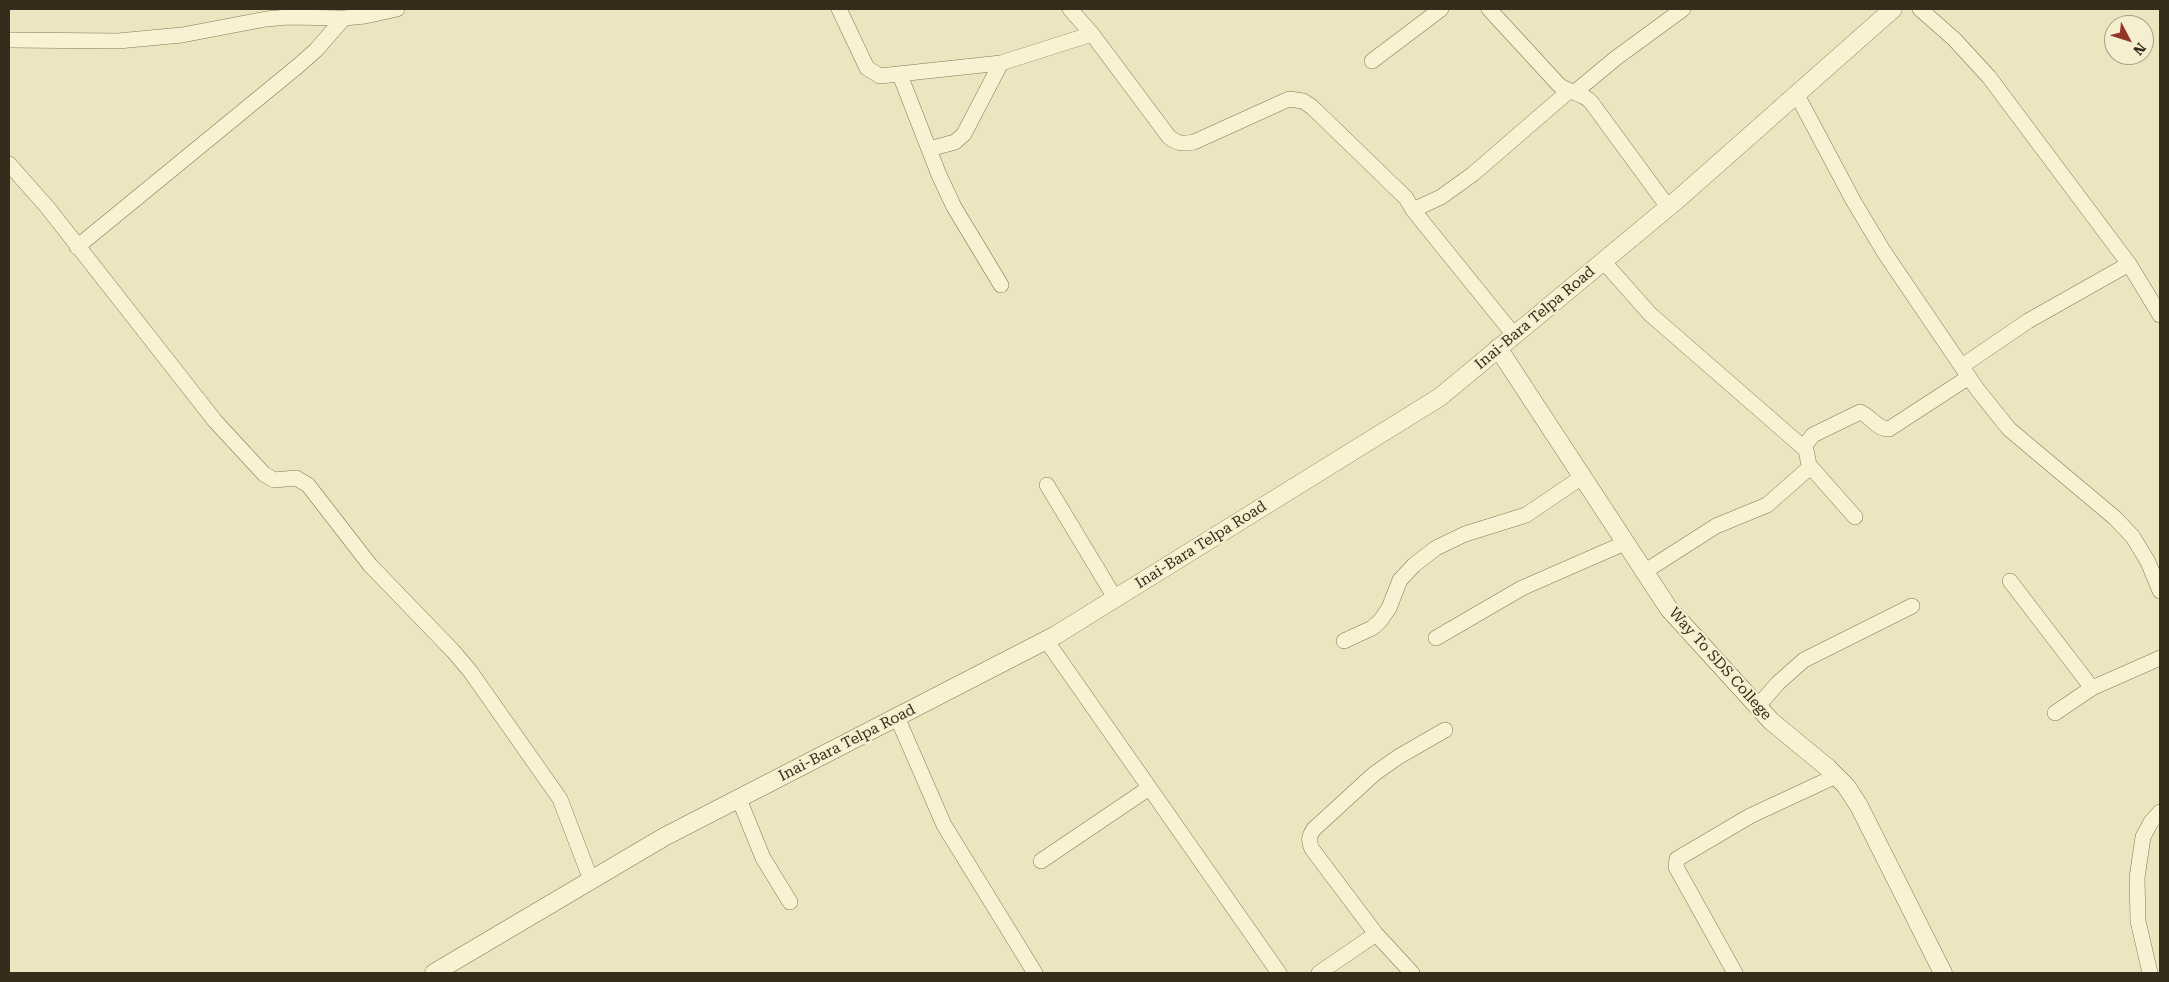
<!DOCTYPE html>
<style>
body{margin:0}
#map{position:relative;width:2169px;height:982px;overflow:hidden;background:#ede5bf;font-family:"Roboto Serif",serif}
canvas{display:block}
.frame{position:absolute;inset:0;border:10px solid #352c1c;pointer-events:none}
.north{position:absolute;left:2104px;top:15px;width:50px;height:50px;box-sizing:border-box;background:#f5efcf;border:1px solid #a8a187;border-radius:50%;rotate:130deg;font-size:14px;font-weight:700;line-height:20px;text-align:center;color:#352c1c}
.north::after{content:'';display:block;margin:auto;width:18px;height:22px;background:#943629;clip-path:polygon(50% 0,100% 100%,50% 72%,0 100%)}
</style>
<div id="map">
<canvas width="2169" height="982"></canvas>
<div class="frame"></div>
<div class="north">N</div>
</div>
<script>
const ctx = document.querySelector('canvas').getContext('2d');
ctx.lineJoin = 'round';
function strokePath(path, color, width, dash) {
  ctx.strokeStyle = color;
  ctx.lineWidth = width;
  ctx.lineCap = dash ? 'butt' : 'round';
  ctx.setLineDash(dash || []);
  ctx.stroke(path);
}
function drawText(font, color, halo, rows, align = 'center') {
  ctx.font = font + ' "Roboto Serif",serif';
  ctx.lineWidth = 4.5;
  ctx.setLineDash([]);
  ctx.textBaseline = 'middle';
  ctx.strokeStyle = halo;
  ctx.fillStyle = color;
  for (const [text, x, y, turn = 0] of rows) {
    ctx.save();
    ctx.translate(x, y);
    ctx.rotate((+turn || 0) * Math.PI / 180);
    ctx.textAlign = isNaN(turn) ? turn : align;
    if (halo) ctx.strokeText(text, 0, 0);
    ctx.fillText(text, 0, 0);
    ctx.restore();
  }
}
const minor = new Path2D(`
 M 839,9 L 867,68 L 880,76 L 1001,63 L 1092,34
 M 1070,9 L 1092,34 L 1169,137 C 1178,144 1183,144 1194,142 L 1289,99 L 1303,101 L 1312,107 L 1406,198 L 1413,210 L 1441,197 L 1473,174 L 1569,91
 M 1489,9 L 1559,85 C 1569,93 1582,92 1591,102 L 1668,207
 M 1920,9 L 1954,39 L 1989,77 L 2129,264 L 2160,315
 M 9,40 L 118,41 L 182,35 L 266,19 L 288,17 L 344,18 L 365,16 L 397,9
 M 1372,61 L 1441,9
 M 900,75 L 939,175 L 954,207 L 1001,285
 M 1575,92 L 1616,58 L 1683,9
 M 1797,95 L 1854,202 L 1884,252 L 1977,389 L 2009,429 L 2115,518 L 2133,537 L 2148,562 L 2160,591
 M 929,149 L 955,142 L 964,134 L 1001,63
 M 9,164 L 48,208 L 215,421 L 264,474 L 274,480 L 296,478 L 308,485 L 370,565 L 453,651 L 470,671 L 560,799 L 591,880
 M 1413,210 L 1514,335
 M 77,247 L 298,66 L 316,50 L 344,18
 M 1603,261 L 1650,314 L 1805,449
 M 1962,366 L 2028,321 L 2129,264
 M 1809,465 L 1855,517
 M 1047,485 L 1115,598
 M 1644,572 L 1716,526 L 1767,505 L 1808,469 L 1809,465 L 1805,445 L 1813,435 L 1860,412 C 1871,416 1876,429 1889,429 L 1969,377
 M 2010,581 L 2092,688
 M 1436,638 L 1522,588 L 1625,543
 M 1046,640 L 1279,973
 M 1344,641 L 1372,628 L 1380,621 L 1389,608 L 1400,580 L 1414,565 L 1436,548 L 1465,534 L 1526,515 L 1582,477
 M 1757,707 L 1778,683 L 1804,660 L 1912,606
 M 2055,713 L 2092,688 L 2160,658
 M 897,717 L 944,825 L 1035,973
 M 739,799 L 763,858 L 790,902
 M 1041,861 L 1149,788
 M 1319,973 L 1376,934
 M 1412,973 L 1376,934 L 1312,849 C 1308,841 1309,836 1314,829 L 1374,774 L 1398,757 L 1445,730
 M 1735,973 L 1676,867 L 1677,859 L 1750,816 L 1836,776
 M 2150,973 L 2138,921 L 2137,878 L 2143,837 L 2151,822 L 2160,812`);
const tertiary = new Path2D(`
 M 1498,348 L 1669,609 L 1771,721 L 1828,768 L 1846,786 L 1859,806 L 1943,973
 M 434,973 L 664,837 L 1056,635 L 1440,397 L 1677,200 L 1893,9`);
const streetNames = [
 ["Inai-Bara Telpa Road",1535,318,-40],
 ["Inai-Bara Telpa Road",1201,545,-32],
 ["Way To SDS College",1720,664,48],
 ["Inai-Bara Telpa Road",847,743,-27]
];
strokePath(minor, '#867658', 16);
strokePath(tertiary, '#867658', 19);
strokePath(minor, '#f8f2d2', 15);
strokePath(tertiary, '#f8f2d2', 18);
drawText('15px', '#352c1c', '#f5efcf', streetNames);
</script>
